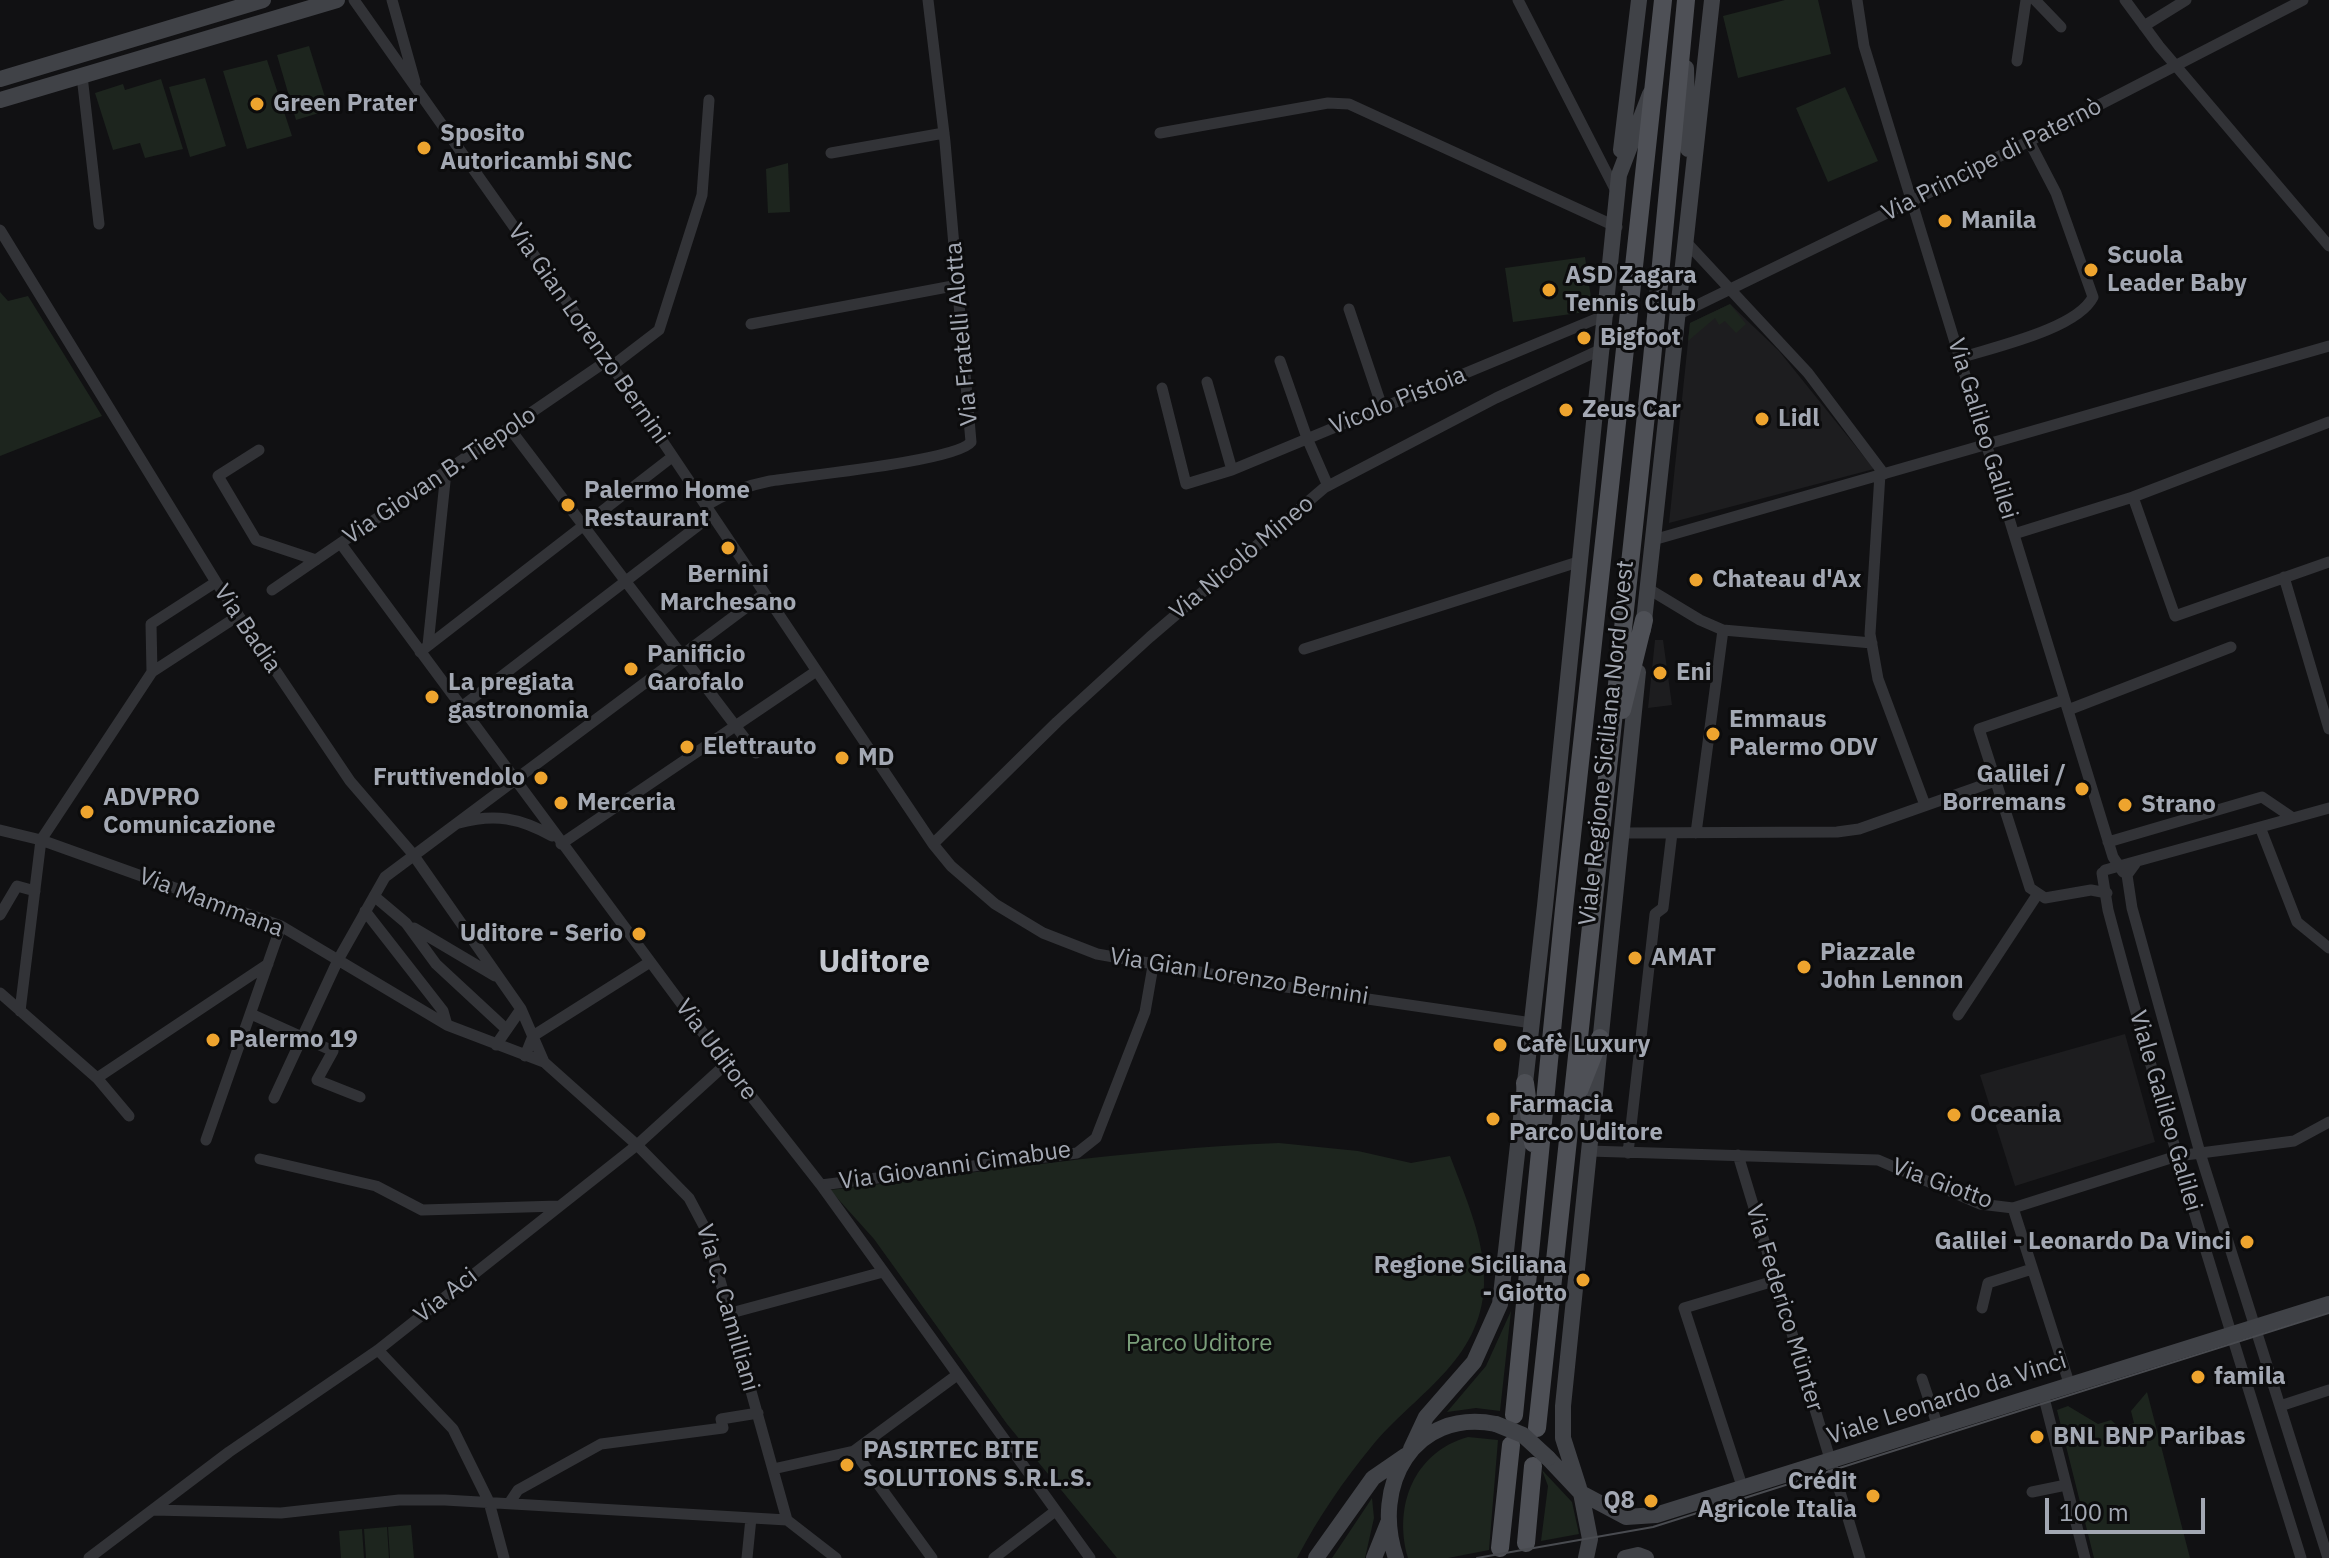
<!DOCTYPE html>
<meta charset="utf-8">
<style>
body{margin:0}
#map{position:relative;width:2329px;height:1558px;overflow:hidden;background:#111113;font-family:"IBM Plex Sans",sans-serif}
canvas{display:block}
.scale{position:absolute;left:2045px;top:1498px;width:160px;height:36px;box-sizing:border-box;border:4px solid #a3a8b3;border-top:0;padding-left:10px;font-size:24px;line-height:28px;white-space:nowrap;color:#a3a8b3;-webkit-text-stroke:6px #0c0c0d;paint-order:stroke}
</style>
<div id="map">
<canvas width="2329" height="1558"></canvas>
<div class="scale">100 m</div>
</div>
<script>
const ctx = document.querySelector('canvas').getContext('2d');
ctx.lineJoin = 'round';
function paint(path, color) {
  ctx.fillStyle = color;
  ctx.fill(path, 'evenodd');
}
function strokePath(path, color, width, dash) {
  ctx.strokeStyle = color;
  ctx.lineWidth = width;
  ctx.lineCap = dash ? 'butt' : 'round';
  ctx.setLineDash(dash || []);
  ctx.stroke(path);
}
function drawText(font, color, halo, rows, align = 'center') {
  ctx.font = font + ' "IBM Plex Sans",sans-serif';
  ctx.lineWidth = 6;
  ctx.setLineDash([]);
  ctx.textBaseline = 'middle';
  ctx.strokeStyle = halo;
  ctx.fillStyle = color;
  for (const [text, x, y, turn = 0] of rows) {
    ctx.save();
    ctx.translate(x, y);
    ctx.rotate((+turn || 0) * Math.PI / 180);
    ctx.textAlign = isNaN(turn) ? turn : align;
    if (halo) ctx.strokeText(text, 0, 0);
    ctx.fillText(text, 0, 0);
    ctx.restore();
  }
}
const built = new Path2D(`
 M 1730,304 L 1779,351 L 1874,469 L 1669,523 L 1690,323 Z
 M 1655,640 L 1663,640 L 1672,705 L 1648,708 Z
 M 2125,1034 L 2155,1142 L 2015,1186 L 1980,1075 Z`);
const green = new Path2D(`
 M 1785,0 L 1818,0 L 1831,54 L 1738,78 L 1723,16 Z
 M 309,46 L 329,110 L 296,120 L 277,55 Z
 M 267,60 L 292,136 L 247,149 L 223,71 Z
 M 205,78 L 226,146 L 190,157 L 169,87 Z
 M 161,79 L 183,149 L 145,158 L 140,143 L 113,150 L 95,93 L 123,84 L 125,90 Z
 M 1845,87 L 1878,161 L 1828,182 L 1796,108 Z
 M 788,163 L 790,212 L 768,213 L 766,169 Z
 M 1585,257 L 1593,311 L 1513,322 L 1505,268 Z
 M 0,292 L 8,301 L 28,296 L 102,416 L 0,456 Z
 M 1730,304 L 1746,324 L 1736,333 L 1725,321 L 1719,325 L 1715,318 L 1688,341 L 1690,323 Z
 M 1279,1143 L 1358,1151 L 1411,1163 L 1450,1156 C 1465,1196 1486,1242 1484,1285 C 1481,1361 1415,1394 1372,1446 C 1343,1481 1318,1518 1297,1558 L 1117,1558 L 1007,1424 L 874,1239 L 830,1190 C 980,1173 1128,1149 1279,1143 Z
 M 1511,1311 L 1500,1411 L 1476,1408 L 1447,1412 L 1486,1366 Z
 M 2147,1392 L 2190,1558 L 2094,1558 L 2057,1410 L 2068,1406 L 2098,1424 L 2111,1420 L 2120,1428 L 2134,1423 L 2131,1411 Z
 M 1468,1437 L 1498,1440 L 1489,1550 L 1448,1558 L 1408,1558 C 1393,1506 1414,1452 1468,1437 Z
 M 1542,1470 L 1572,1502 L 1579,1534 L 1541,1541 L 1548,1486 Z
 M 1372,1498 L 1374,1518 L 1365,1558 L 1332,1558 Z
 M 411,1525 L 414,1558 L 390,1558 L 388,1527 Z
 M 387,1527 L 389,1558 L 366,1558 L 364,1529 Z
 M 362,1529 L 364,1558 L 341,1558 L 339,1531 Z`);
const street = new Path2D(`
 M 354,0 L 608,360 L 933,844 L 951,866 L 995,904 L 1043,933 L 1097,954 L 1279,986 L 1532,1023
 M 392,0 L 415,82
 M 1518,0 L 1616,191
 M 1857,0 L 1864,46 L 2113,857 L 2123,872
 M 2035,0 L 2061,27
 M 2125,0 L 2159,46 L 2329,246
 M 2144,26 L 2186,0
 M 2017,61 L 2026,0
 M 82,76 L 99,224
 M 1160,133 L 1328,103 L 1349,104 L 1617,227
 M 831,153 L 944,133
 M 0,230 L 216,582 L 350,781 L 412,853 L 521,1009 L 544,1062
 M 1687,243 L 1808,373 L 1884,474
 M 1349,309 L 1382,407
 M 1679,314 L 1930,192 L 2303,0
 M 751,324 L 958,285
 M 1960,358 C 1994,347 2077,329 2093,297 L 2056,193 L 2029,141
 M 1280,361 L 1307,438 L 1328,486
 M 612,366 L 659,330 L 702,195 L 709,100
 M 1207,382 L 1232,470
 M 1162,388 L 1186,484 L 1232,470 L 1608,314
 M 510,429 L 756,753
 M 259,450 L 218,476 L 256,540 L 316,560
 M 1880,474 L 1870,634 L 1878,679 L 1925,805
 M 2133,497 L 2175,616 L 2329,562
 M 706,506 C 723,494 749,485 770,481 C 801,476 957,461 971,442 L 945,142 L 928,0
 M 2014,534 L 2133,497 L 2329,422
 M 1653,540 L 2329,346
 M 341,544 L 726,1064 L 821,1185 L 1090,1558
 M 2284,577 L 2329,729
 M 216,582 L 151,624 L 152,672 L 238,616
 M 1647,588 L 1700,620 L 1723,630 L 1872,643
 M 272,590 L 608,360
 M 428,645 L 446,472
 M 1304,649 L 1581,561
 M 420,652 L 672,457
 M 2064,700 L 1979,729 L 2030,888 L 2045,898 L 2091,890 L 2107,893
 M 460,708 L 712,515
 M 2068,710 L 2231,647
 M 459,823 C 495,813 520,818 552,836
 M 2260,827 L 2297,922 L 2329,948
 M 0,830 L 41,840 L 281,926 L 447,1025 L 544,1062 L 637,1145 L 689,1198 L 706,1230 L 787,1520
 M 1621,833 L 1837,832 L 1859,829 L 1995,781
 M 1696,833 L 1723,630
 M 2108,842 L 2262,797 L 2293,818
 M 561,844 L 815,672
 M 933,844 L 1057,722 L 1150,637 L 1324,488 L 1496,398 L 1604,348
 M 2135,864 L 2127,875 L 2132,908 L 2200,1153 L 2328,1558
 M 2105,870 L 2329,808
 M 2102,873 L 2108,910 C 2166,1128 2234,1343 2301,1558
 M 374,896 L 406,923 L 436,964 L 505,1028
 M 365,911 L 443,1011 L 447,1025
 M 0,915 L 17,886 L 35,891
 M 414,928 L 495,976
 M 0,993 L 97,1078 L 129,1116
 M 20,1011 L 41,840 L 152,672
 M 251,1014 L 333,1051 L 317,1080 L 360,1097
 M 1958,1015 L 2037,895
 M 496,1045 L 521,1009
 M 525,1056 L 533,1036 L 650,962
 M 97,1078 L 268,964
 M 274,1098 L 338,960 L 385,877 L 764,594
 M 206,1140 L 281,926
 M 1589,1151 L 1878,1160 L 1980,1204 L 2013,1208 L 2177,1156 L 2294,1141 L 2329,1122
 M 1628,1153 L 1655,914 L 1663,908 L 1672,833
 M 1738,1155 L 1860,1558
 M 260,1159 L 376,1186 L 422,1210 L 559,1206
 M 821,1185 L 1077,1153 L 1096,1138 L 1145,1012 L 1153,966
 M 2013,1208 L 2070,1386
 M 1982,1308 L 1988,1283 L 2032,1269
 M 731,1313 L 883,1272
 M 378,1350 L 453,1429 L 489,1502 L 504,1558
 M 1922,1379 L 1938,1427
 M 2043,1394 L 2085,1558
 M 2280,1406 L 2329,1390
 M 854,1451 L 932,1558
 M 773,1469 L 854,1451 L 957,1375
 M 1743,1489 L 1684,1308 L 1774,1281
 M 2032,1492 L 2066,1485
 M 510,1502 L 518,1490 L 601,1444 L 723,1428 L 721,1419 L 758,1413
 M 153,1510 L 281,1513 L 399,1500 L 445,1500 L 787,1520
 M 787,1520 L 836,1558
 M 89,1558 L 229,1452 L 378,1350 L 637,1145 L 726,1064
 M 747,1558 L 751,1518
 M 994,1558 L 1054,1512`);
const secondary = new Path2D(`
 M 1686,68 L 1688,149
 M 0,79 L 263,0
 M 0,100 L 337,0
 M 1621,150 L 1639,0
 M 1643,630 L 1712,0
 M 1411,1449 L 1426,1417 L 1474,1362 L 1500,1304 L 1545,906 L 1619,175 L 1650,94
 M 1548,1458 L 1581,1493 L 1590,1539 L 1586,1558
 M 1579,1488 L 1563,1438 L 1563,1406 L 1638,672
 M 1581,1493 L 1626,1517 L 1656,1515 L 2329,1304
 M 1316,1558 L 1373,1478 L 1405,1456
 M 1374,1558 L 1388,1523
 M 1396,1558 C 1371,1486 1413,1408 1496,1424
 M 1625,1558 L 1638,1555 L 1646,1558`);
const primary = new Path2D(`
 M 1622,710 L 1644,620
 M 1525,1083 L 1533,1143
 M 1579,1091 L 1600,1038
 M 1514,1415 L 1564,909 L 1663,0
 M 1537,1428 L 1652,359 L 1686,0
 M 1526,1543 L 1533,1466
 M 1500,1548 L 1511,1445`);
const tram = new Path2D(`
 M 1477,1558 L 1653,1527 L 2329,1313`);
const secondaryBridge = new Path2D(`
 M 1496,1424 L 1523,1435 L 1548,1458`);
const markers = [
 [257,104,8,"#eea42e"],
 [424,148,8,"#eea42e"],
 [1945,221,8,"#eea42e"],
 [2091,270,8,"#eea42e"],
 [1549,290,8,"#eea42e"],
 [1584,338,8,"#eea42e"],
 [1566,410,8,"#eea42e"],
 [1762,419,8,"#eea42e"],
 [568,505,8,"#eea42e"],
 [728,548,8,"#eea42e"],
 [1696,580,8,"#eea42e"],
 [631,669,8,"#eea42e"],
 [1660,673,8,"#eea42e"],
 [432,697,8,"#eea42e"],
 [1713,734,8,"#eea42e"],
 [687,747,8,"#eea42e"],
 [842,758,8,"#eea42e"],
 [541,778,8,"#eea42e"],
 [2082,789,8,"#eea42e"],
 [561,803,8,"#eea42e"],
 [2125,805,8,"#eea42e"],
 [87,812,8,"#eea42e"],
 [639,934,8,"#eea42e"],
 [1635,958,8,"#eea42e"],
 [1804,967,8,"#eea42e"],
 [213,1040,8,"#eea42e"],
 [1500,1045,8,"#eea42e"],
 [1954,1115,8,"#eea42e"],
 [1493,1119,8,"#eea42e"],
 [2247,1242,8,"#eea42e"],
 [1583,1280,8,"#eea42e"],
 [2198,1377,8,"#eea42e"],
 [2037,1437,8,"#eea42e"],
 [847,1465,8,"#eea42e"],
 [1873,1496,8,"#eea42e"],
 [1651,1501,8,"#eea42e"]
];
const poiNames = [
 ["Green Prater",273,104],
 ["Sposito",440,134],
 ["Autoricambi SNC",440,162],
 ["Manila",1961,221],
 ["Scuola",2107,256],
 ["Leader Baby",2107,284],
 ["ASD Zagara",1565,276],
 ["Tennis Club",1565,304],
 ["Bigfoot",1600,338],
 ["Zeus Car",1582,410],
 ["Lidl",1778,419],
 ["Palermo Home",584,491],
 ["Restaurant",584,519],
 ["Bernini",728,575,"center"],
 ["Marchesano",728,603,"center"],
 ["Chateau d'Ax",1712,580],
 ["Panificio",647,655],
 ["Garofalo",647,683],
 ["Eni",1676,673],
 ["La pregiata",448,683],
 ["gastronomia",448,711],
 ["Emmaus",1729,720],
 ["Palermo ODV",1729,748],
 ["Elettrauto",703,747],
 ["MD",858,758],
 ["Galilei /",2066,775,"right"],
 ["Borremans",2066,803,"right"],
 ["Fruttivendolo",525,778,"right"],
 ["ADVPRO",103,798],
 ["Comunicazione",103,826],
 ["Merceria",577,803],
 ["Strano",2141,805],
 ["Uditore - Serio",623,934,"right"],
 ["Piazzale",1820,953],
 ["John Lennon",1820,981],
 ["AMAT",1651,958],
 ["Palermo 19",229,1040],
 ["Cafè Luxury",1516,1045],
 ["Farmacia",1509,1105],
 ["Parco Uditore",1509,1133],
 ["Oceania",1970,1115],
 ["Galilei - Leonardo Da Vinci",2231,1242,"right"],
 ["Regione Siciliana",1567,1266,"right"],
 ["- Giotto",1567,1294,"right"],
 ["famila",2214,1377],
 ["BNL BNP Paribas",2053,1437],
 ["PASIRTEC BITE",863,1451],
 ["SOLUTIONS S.R.L.S.",863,1479],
 ["Crédit",1857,1482,"right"],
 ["Agricole Italia",1857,1510,"right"],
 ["Q8",1635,1501,"right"]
];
const streetNames = [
 ["Via Principe di Paternò",1992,160,-27],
 ["Via Gian Lorenzo Bernini",588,334,55],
 ["Via Fratelli Alotta",962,334,-95],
 ["Vicolo Pistoia",1398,401,-22],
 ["Via Galileo Galilei",1982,429,73],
 ["Via Giovan B. Tiepolo",440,476,-34],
 ["Via Nicolò Mineo",1242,558,-40],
 ["Via Badia",247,629,56],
 ["Viale Regione Siciliana Nord Ovest",1607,743,-84],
 ["Via Mammana",211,903,21],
 ["Via Gian Lorenzo Bernini",1239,977,9],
 ["Via Uditore",716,1050,53],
 ["Viale Galileo Galilei",2165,1111,74],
 ["Via Giovanni Cimabue",955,1166,-8],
 ["Via Giotto",1942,1184,20],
 ["Via Aci",446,1296,-38],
 ["Via C. Camilliani",727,1308,74],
 ["Via Federico Münter",1784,1308,73],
 ["Viale Leonardo da Vinci",1947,1399,-18]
];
const parkNames = [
 ["Parco Uditore",1199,1344]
];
const districtNames = [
 ["Uditore",874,963]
];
paint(built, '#1d1d1f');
paint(green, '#1d251e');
strokePath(street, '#323337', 11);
strokePath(secondary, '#404247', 16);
strokePath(primary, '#4e5056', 18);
strokePath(tram, '#494b50', 2);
strokePath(secondaryBridge, '#404247', 16);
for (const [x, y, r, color] of markers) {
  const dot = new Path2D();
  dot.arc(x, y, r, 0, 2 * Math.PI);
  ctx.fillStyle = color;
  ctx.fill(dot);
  strokePath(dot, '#0c0c0d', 3);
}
drawText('bold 24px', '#a3a8b3', '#0c0c0d', poiNames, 'left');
drawText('24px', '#a3a8b3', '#0c0c0d', streetNames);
drawText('24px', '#7a9e7a', '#0c0c0d', parkNames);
drawText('bold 32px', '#c3c7cf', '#0c0c0d', districtNames);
</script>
